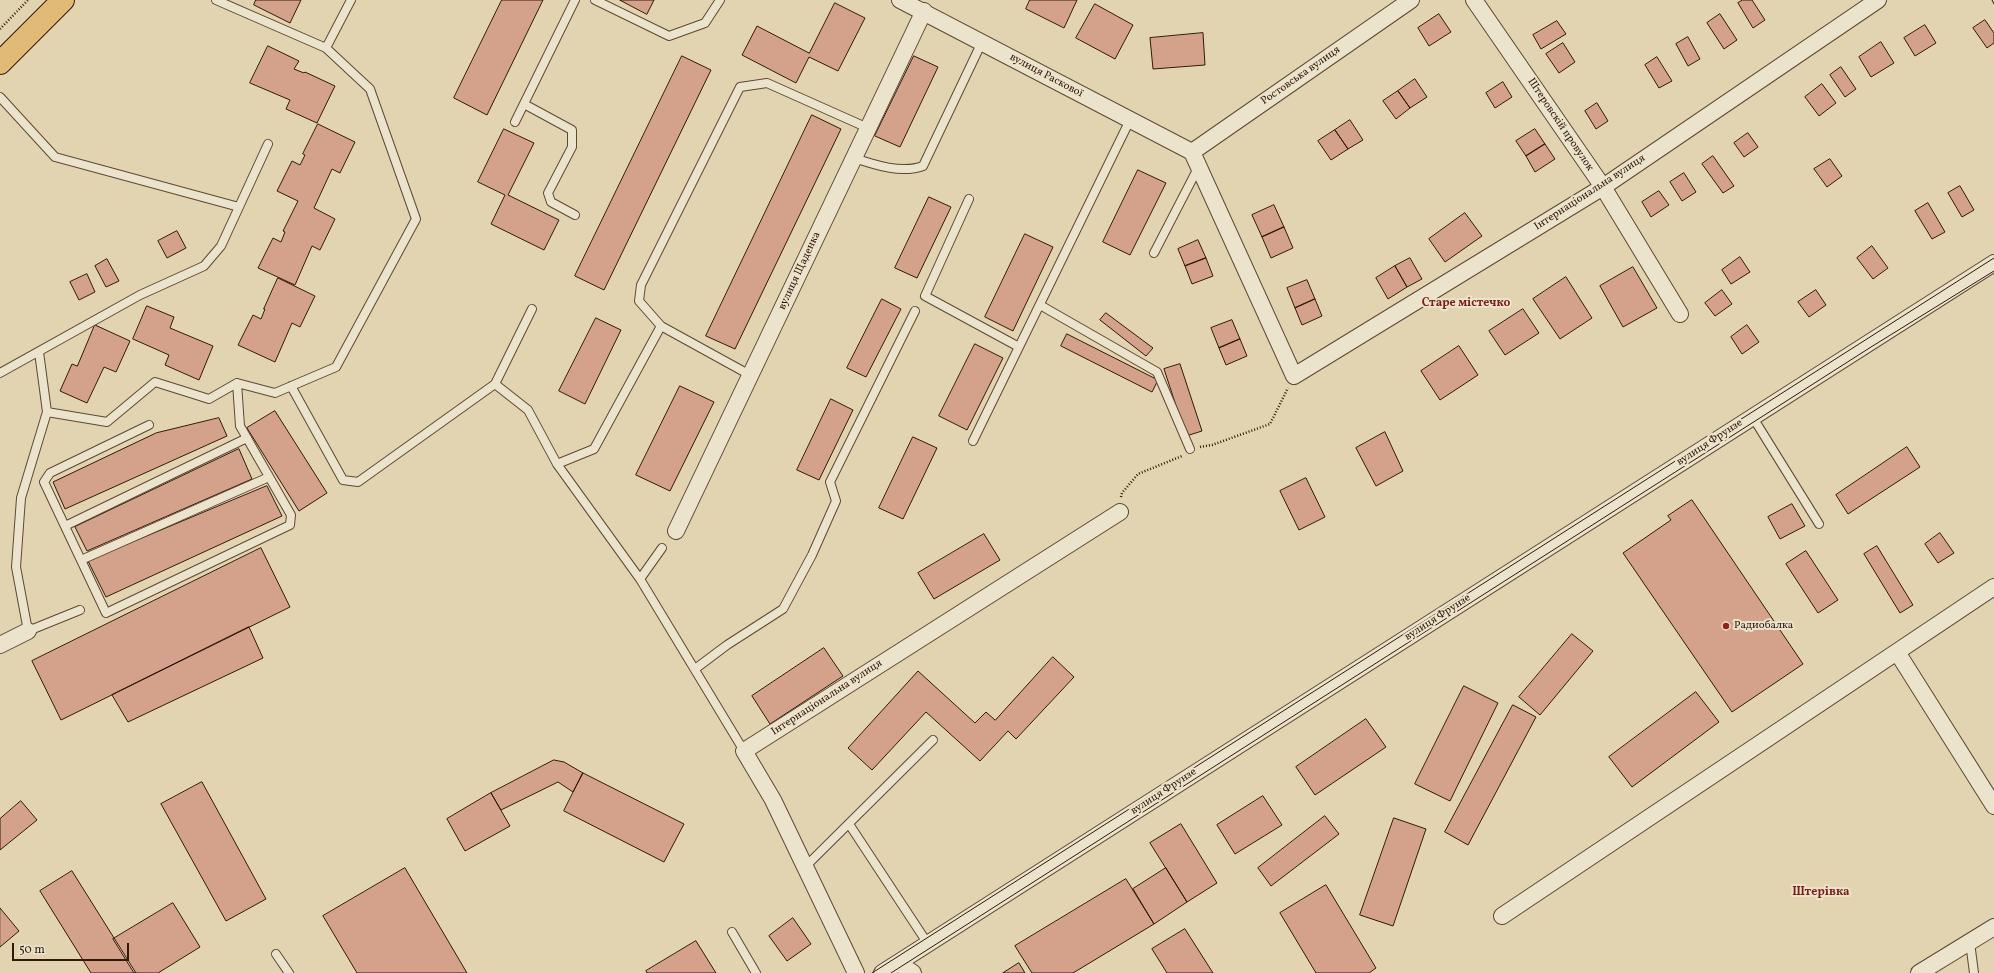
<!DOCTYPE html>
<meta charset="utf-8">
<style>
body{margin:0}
#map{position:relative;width:1994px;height:973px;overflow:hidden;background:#e2d4b1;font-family:Vollkorn,serif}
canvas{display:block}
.scale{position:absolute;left:12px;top:943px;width:117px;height:18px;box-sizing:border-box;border:2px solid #321909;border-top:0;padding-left:5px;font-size:12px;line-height:14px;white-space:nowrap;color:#321909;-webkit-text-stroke:3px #ece3cc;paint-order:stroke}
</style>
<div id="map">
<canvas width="1994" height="973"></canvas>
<div class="scale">50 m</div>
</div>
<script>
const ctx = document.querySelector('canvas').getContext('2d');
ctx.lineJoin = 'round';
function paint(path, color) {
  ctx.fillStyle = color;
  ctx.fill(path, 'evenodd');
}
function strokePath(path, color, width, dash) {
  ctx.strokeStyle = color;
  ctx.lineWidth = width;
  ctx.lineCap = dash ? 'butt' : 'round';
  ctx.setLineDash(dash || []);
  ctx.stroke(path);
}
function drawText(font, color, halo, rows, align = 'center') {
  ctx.font = font + ' Vollkorn,serif';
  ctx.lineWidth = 4;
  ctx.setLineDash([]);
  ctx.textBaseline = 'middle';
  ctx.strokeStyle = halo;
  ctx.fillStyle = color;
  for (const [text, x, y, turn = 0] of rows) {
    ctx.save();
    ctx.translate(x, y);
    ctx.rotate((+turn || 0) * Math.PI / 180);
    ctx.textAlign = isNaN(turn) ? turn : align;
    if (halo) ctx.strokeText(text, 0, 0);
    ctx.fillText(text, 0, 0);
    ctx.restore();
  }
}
const building = new Path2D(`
 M 256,0 L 301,0 L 290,23 L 254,5 Z
 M 502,0 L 543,0 L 487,115 L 454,98 Z
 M 620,0 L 654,0 L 647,14 Z
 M 1030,0 L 1077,0 L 1064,28 L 1026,9 Z
 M 1743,0 L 1752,0 L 1765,20 L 1753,28 L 1738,3 Z
 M 835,3 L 865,18 L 838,71 L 809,57 L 796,83 L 742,55 L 757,26 L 809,53 Z
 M 1095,4 L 1133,25 L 1115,59 L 1076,38 Z
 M 1439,14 L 1451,32 L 1429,46 L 1418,28 Z
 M 1720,14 L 1737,40 L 1724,49 L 1707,23 Z
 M 1985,20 L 1994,33 L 1994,43 L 1987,48 L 1973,28 Z
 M 1557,21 L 1566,34 L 1541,49 L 1533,35 Z
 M 1925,25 L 1936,43 L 1915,56 L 1904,38 Z
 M 1203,33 L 1205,65 L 1153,69 L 1150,38 Z
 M 1688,37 L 1700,59 L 1688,66 L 1676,44 Z
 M 1881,42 L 1894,63 L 1871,77 L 1859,57 Z
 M 1563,43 L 1575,62 L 1559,73 L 1546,54 Z
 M 268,46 L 299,61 L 294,69 L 304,73 L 305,72 L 335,86 L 317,123 L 286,109 L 290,100 L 250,83 Z
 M 682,56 L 711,70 L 604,290 L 575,276 Z
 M 914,56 L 938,67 L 900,147 L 875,136 Z
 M 1657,57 L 1672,81 L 1659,88 L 1645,65 Z
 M 1841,67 L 1856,89 L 1845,97 L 1830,75 Z
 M 1415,79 L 1427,97 L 1410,108 L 1398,91 Z
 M 1503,82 L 1512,97 L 1495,108 L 1486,93 Z
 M 1822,84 L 1836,103 L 1819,116 L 1805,97 Z
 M 1398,91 L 1410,108 L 1396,119 L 1383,101 Z
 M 1597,103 L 1608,121 L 1596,129 L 1585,111 Z
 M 812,115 L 841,129 L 735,349 L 706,336 Z
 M 1350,120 L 1363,140 L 1348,149 L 1335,130 Z
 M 318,124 L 355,142 L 340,173 L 332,169 L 314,208 L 335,219 L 320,250 L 312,246 L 295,285 L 258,268 L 273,238 L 281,242 L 285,232 L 283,231 L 298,201 L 277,191 L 292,161 L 300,165 L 305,155 L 303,154 Z
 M 504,129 L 534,143 L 508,195 L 559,220 L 544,250 L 491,224 L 505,195 L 478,182 Z
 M 1535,129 L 1545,144 L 1526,156 L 1516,141 Z
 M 1335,130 L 1348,149 L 1331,160 L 1318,141 Z
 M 1748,133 L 1758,147 L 1744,157 L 1734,143 Z
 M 1545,144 L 1555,159 L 1535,172 L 1526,156 Z
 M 1713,156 L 1734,186 L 1723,193 L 1702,164 Z
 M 1830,159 L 1842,176 L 1827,187 L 1814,169 Z
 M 1138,170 L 1166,183 L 1130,255 L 1103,242 Z
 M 1684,173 L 1696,192 L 1682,201 L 1670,182 Z
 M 1960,186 L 1974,210 L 1962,217 L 1948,193 Z
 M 1659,191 L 1669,205 L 1651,217 L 1642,202 Z
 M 929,197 L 951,207 L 917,278 L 895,268 Z
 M 1928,203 L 1945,232 L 1932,239 L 1915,211 Z
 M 1274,205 L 1284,227 L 1262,237 L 1252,215 Z
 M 1465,213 L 1482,236 L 1445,262 L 1429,239 Z
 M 1284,227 L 1293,248 L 1271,258 L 1262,237 Z
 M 177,231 L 186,248 L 167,258 L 158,241 Z
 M 1025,234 L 1053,247 L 1013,331 L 985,317 Z
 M 1198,240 L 1206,258 L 1185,266 L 1178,249 Z
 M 1872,246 L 1888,268 L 1873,279 L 1857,258 Z
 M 1740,257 L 1750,272 L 1731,284 L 1722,270 Z
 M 1206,258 L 1213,276 L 1192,284 L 1185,266 Z
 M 1410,258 L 1422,279 L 1407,287 L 1395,266 Z
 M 107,259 L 119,281 L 106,287 L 95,266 Z
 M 1395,266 L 1407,287 L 1388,299 L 1376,278 Z
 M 1633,267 L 1657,308 L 1623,327 L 1600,286 Z
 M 87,274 L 95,292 L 79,300 L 70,282 Z
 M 1566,277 L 1592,318 L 1560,339 L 1533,299 Z
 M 278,278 L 315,296 L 300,327 L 292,323 L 275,362 L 238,345 L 253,315 L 261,319 L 265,309 L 264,309 Z
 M 1307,280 L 1315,299 L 1295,308 L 1287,288 Z
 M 1722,290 L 1732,304 L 1715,316 L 1705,303 Z
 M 1816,290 L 1826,305 L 1809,317 L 1798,302 Z
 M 882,299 L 901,309 L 866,377 L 847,368 Z
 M 1315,299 L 1322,316 L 1302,325 L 1295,308 Z
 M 147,306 L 174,317 L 170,328 L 213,346 L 199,380 L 165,365 L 169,355 L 133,339 Z
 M 1523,309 L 1539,333 L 1505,355 L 1489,331 Z
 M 1106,313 L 1153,348 L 1146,356 L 1100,320 Z
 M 596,318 L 621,330 L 585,404 L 559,391 Z
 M 1232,320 L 1240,339 L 1219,348 L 1211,328 Z
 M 95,325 L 130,341 L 116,372 L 104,367 L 87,403 L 60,391 L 72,364 L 77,366 Z
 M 1747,325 L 1759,342 L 1742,354 L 1731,337 Z
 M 1067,334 L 1158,380 L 1152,392 L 1061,346 Z
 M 1240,339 L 1247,356 L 1226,365 L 1219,348 Z
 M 975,344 L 1003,358 L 967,430 L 939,416 Z
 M 1459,346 L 1478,375 L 1440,400 L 1421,371 Z
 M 1180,364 L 1202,431 L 1186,436 L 1164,369 Z
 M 680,386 L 714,402 L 670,491 L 636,475 Z
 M 831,399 L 853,410 L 819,480 L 797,470 Z
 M 275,411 L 327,493 L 299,511 L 247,428 Z
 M 219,418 L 227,436 L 65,509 L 53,482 L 156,433 Z
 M 1385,432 L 1403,471 L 1376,486 L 1356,448 Z
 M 913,437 L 937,448 L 903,519 L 879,508 Z
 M 1907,447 L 1920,467 L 1848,514 L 1836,495 Z
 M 239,449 L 252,479 L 87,551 L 75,527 Z
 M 1306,478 L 1325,517 L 1299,530 L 1280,491 Z
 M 267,486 L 282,516 L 106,597 L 88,561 Z
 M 1692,500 L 1803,664 L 1732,712 L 1623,553 L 1671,520 L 1668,516 Z
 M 1792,504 L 1805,526 L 1780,539 L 1768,517 Z
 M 1940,533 L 1954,553 L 1938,563 L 1925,544 Z
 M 984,534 L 1000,560 L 934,599 L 918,573 Z
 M 1877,546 L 1913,605 L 1900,613 L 1864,554 Z
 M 261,548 L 290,607 L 61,720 L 32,661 Z
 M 1806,551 L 1838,600 L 1818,613 L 1786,564 Z
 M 249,627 L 263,658 L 128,722 L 112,695 Z
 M 1572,634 L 1593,651 L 1540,715 L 1519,697 Z
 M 824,648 L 843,676 L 770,724 L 752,696 Z
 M 1053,657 L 1074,677 L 1016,739 L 1008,731 L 980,761 L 926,712 L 872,770 L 848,748 L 918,671 L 975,723 L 986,712 L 995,720 Z
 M 1464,686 L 1498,703 L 1450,801 L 1415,784 Z
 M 1696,692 L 1719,722 L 1632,787 L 1609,757 Z
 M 1513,705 L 1536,717 L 1468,845 L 1445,832 Z
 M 1366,719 L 1386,747 L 1315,795 L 1296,767 Z
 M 554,760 L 564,762 L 583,773 L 573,792 L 558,782 L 501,810 L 491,793 Z
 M 583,773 L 684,824 L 664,862 L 564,811 Z
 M 202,782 L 266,899 L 226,921 L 161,804 Z
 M 491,793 L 510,826 L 465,851 L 447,819 Z
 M 1263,796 L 1282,825 L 1235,854 L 1217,825 Z
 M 21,801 L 37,820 L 0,850 L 0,819 Z
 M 1325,816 L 1339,834 L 1271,886 L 1258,868 Z
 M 1394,818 L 1426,829 L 1393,926 L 1360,915 Z
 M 1181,824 L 1217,883 L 1187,902 L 1150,843 Z
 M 405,868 L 467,973 L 357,973 L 323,916 Z
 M 1166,868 L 1187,902 L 1154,924 L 1133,889 Z
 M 72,871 L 136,973 L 91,973 L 40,891 Z
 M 1126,879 L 1154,924 L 1073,973 L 1032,973 L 1015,946 Z
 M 1326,885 L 1376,968 L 1369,973 L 1316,973 L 1280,913 Z
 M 173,903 L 200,947 L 158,973 L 134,973 L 113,939 Z
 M 0,908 L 19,931 L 0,947 Z
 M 793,918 L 811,944 L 787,961 L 769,936 Z
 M 1185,929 L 1213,973 L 1167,973 L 1152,949 Z
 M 696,941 L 716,973 L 647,973 L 646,971 Z
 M 1019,963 L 1025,973 L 1003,973 Z`);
const path = new Path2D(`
 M 0,29 L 28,0
 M 1200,447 L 1212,445 L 1270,424 L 1288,388
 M 1121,497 L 1122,493 L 1138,474 L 1182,456`);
const service = new Path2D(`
 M 595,0 L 669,36 L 705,23 L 720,0
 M 326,48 L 351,0
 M 0,97 L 55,157 L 239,207
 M 524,104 L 572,130 L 572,147 L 548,193 L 551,202 L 575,215
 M 515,122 L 575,0
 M 854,158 C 875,165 902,174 923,166 L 982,42
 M 969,199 L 925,296 L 1019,347
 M 1154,253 L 1198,168
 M 1040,305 L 1157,372 L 1190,449
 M 39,352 L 47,412 L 21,498 L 16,567 L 28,631 L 80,610
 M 0,373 L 140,295 L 204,266 L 221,246 L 268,144
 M 750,375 L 661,326 L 639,301 L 641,285 L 740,87 L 767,83 L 868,128
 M 495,384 L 528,410 L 557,464 L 640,579 L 744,751
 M 291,386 L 343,480 L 358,482 L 495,384 L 532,309
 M 47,412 L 107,422 L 155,382 L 209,399 L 237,383 L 275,393 L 336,367 L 416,219 L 370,89 L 326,48 L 216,0
 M 1752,416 L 1819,524
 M 149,425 L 50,473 L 44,482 L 106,613 L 290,525 L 291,515 L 240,426 L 237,383
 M 973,441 L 1130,120
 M 557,464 L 594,449 L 661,326
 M 65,526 L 247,438
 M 81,560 L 269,477
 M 640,579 L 662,548
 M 695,669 L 727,645 L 783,609 L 812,555 L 836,501 L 830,482 L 915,311
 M 849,824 L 928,944
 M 805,867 L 933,740
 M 732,932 L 756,973
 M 1970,942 L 1974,973
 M 276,954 L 289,973`);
const minor = new Path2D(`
 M 900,0 L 1192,152
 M 1474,0 L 1603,187 L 1680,314
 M 1192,152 L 1294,376 L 1603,187 L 1878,0
 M 1192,152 L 1411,0
 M 676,531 L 924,11
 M 0,645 L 28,631
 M 1897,652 L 1994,806
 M 1502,916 L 1994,587
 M 898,963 L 913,973
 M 856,973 L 773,800 L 744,751 L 1120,512
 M 882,973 L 1994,263
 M 1919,973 L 1994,927`);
const primary = new Path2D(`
 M 0,63 L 63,0`);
const tram = new Path2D(`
 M 1992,0 L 1994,4
 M 872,973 L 1994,258
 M 891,973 L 1871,347 L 1994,271`);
const markers = [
 [1726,626,4,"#8f2418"]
];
const streetNames = [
 ["вулиця Раскової",1046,76,28],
 ["Ростовська вулиця",1301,76,-35],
 ["Штеровскій провулок",1560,125,56],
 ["Інтернаціональна вулиця",1590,193,-33],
 ["вулиця Щаденка",800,271,-65],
 ["вулиця Фрунзе",1710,443,-33],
 ["вулиця Фрунзе",1438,618,-33],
 ["Інтернаціональна вулиця",827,698,-33],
 ["вулиця Фрунзе",1164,792,-33]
];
const poiNames = [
 ["Радиобалка",1734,626]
];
const neighbourhoodNames = [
 ["Старе містечко",1466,304],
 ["Штерівка",1821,893]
];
paint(building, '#d4a28a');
strokePath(building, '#321909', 1);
strokePath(service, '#5e4833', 10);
strokePath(minor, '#5e4833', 18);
strokePath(primary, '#321909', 24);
strokePath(path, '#321909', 2.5, [1, 2]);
strokePath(service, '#ece3cc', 8);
strokePath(minor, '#ece3cc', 16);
strokePath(primary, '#e1ba78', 22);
strokePath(tram, '#321909', 1);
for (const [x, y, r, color] of markers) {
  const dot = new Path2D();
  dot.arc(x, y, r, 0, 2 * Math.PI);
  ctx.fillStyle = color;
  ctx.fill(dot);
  strokePath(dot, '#ece3cc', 1.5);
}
drawText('11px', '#321909', '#ece3cc', streetNames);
drawText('11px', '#321909', '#ece3cc', poiNames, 'left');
drawText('bold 12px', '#7a1f14', '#ece3cc', neighbourhoodNames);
</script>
